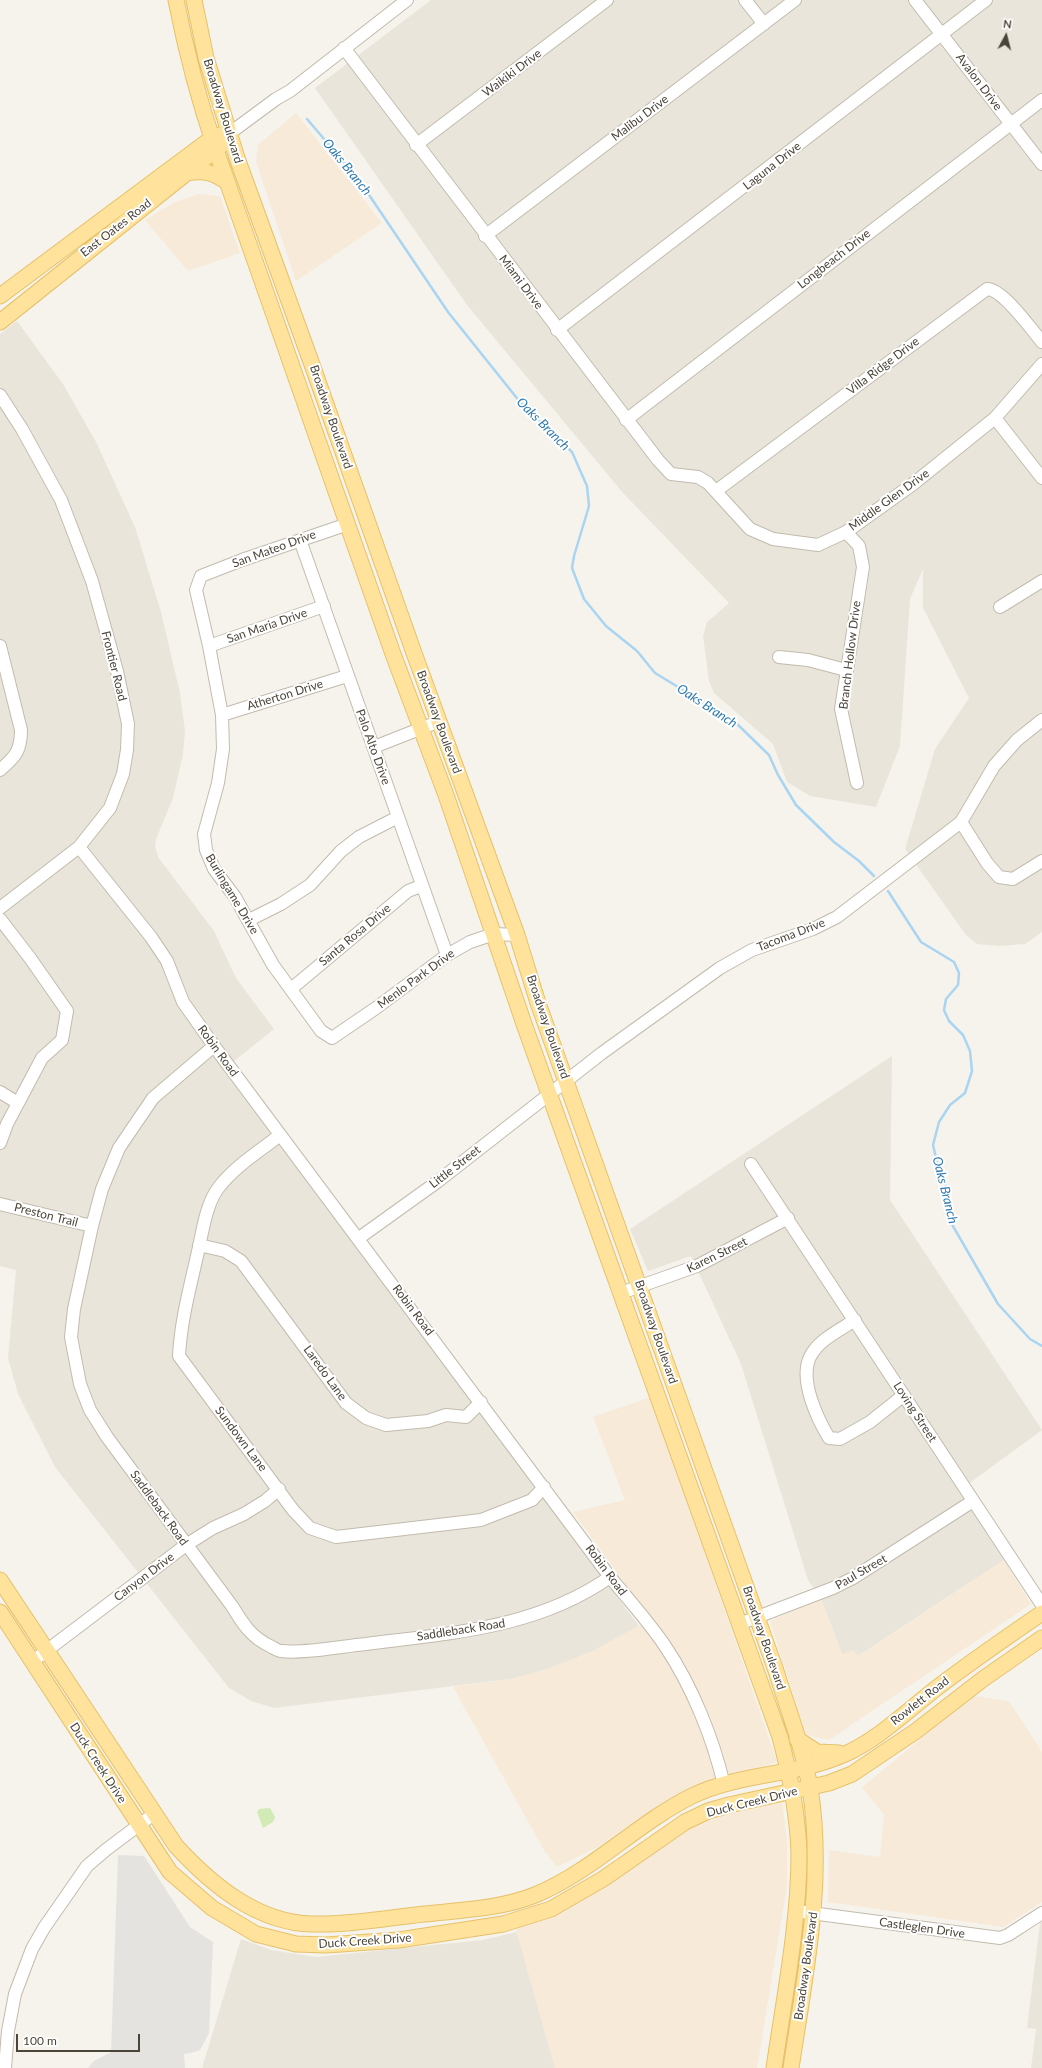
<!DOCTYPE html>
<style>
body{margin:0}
#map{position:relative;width:1042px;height:2068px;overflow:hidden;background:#f6f3ec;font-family:Lato,sans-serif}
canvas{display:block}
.north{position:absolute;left:986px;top:16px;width:40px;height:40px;-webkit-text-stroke:3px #fff;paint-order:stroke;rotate:7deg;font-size:11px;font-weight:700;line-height:16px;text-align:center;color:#4b4439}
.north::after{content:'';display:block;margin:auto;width:14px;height:18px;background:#4b4439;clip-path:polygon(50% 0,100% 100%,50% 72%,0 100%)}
.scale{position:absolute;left:16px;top:2034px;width:124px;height:18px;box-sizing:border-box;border:2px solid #4b4439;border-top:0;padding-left:5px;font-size:12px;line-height:14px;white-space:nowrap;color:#4b4439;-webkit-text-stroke:3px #fff;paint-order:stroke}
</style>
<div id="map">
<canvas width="1042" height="2068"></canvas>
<div class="north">N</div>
<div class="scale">100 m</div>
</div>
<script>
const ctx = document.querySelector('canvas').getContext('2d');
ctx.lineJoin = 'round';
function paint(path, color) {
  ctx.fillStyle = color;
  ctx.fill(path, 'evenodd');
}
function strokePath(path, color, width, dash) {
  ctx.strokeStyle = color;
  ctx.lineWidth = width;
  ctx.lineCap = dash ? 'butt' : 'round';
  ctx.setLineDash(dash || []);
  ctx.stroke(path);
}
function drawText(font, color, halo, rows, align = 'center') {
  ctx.font = font + ' Lato,sans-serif';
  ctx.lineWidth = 4;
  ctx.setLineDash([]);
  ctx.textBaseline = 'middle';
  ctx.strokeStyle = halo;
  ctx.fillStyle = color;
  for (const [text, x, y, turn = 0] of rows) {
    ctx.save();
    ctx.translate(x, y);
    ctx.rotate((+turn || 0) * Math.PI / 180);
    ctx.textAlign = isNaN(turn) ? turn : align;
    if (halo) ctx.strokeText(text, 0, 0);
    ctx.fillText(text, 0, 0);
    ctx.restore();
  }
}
const residential = new Path2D(`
 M 431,0 L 1042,0 L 1042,932 L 1025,944 L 999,946 L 977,944 L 966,935 L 905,849 L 935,749 L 969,698 L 923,608 L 923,569 L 910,599 L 900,746 L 876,807 L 810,796 L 787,782 L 773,744 L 714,693 L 709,681 L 703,636 L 707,622 L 729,603 L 623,493 L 467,305 L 315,88 Z
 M 17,321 L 63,384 L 96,442 L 135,527 L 161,612 L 180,693 L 185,731 L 183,754 L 173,798 L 156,839 L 155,846 L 158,857 L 214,931 L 236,978 L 274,1029 L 223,1070 L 639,1626 L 593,1651 L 548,1669 L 511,1679 L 274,1708 L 251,1701 L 229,1688 L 55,1467 L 18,1394 L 8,1358 L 16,1270 L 0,1266 L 0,334 Z
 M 892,1056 L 890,1200 L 1042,1430 L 960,1490 L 1004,1560 L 858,1656 L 842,1654 L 821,1599 L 808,1580 L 741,1364 L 691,1256 L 648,1271 L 630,1229 Z
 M 1042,1922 L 1042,2068 L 1031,2068 L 1036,2029 L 1027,2028 L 1040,1923 Z
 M 517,1932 L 555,2068 L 202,2068 L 241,1939 L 271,1950 L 316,1957 L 483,1940 Z`);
const commercial = new Path2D(`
 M 296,113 L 382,223 L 296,281 L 256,162 L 258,145 Z
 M 199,194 L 220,196 L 240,253 L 188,271 L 145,220 L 173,203 Z
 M 651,1397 L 777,1762 L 718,1780 L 668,1803 L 636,1820 L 598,1847 L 557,1867 L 545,1852 L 453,1687 L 511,1679 L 548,1669 L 593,1651 L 649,1620 L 635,1597 L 573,1512 L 625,1500 L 593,1417 Z
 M 1004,1560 L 1031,1604 L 829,1740 L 806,1735 L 770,1621 L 821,1599 L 842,1654 L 853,1650 L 858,1656 Z
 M 973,1696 L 1009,1701 L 1042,1752 L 1042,1902 L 1003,1927 L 828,1902 L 829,1850 L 880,1857 L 884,1815 L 862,1787 Z
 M 782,1800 L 787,1840 L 787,1886 L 757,2068 L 555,2068 L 515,1926 L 674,1836 L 720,1812 Z`);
const green = new Path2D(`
 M 270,1808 L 275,1817 L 273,1822 L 263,1828 L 257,1812 L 259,1809 Z`);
const parking = new Path2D(`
 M 118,1855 L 144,1856 L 190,1927 L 213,1942 L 209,2033 L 200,2050 L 195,2052 L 184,2054 L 185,2068 L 88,2068 L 94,2061 L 111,2052 Z`);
const stream = new Path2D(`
 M 307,119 L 359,180 L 448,312 L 520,402 L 572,452 L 587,486 L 589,506 L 574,556 L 572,568 L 584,599 L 606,626 L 637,651 L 655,673 L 734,721 L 769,755 L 778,775 L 796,805 L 834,842 L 859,861 L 874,876
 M 888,891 L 921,942 L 954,962 L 959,973 L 958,985 L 946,999 L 944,1010 L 949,1021 L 963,1035 L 970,1051 L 972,1071 L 965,1093 L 950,1105 L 939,1122 L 933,1145 L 937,1162 L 945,1183 L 950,1221 L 998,1304 L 1030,1339 L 1042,1346`);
const minor = new Path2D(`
 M 745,0 L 764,24
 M 915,0 L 1042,164
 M 344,48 L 658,460 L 671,474 L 698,477 L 708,483 L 750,529 L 773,539 L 818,545 L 846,532 L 913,484 L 995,418 L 1042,364
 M 230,133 L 276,99 L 290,91 L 407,0
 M 416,145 L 607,0
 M 485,236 L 795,0
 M 557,330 L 986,0
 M 0,395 L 22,429 L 61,500 L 92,581 L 117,671 L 128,724 L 127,750 L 123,774 L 110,808 L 79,847 L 0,908
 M 995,418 L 1042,478
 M 626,420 L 1042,100
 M 716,491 L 987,289 C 1003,289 1031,329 1042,342
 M 348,524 L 242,560 L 201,576 L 196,590 L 209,646 L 222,715 L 223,749 L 218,783 L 204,834 L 206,850 L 214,869 L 235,897 L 273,965 L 321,1031 L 332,1038 L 376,1008 L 447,955 L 470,942 L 494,934 L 517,935
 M 846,532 L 859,546 L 863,567 L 841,709 L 857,783
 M 300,540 L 447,955
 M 1000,607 L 1042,581
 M 0,646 L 21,730 C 21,751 15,757 0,770
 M 209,646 L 324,606
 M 779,657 L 808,660 L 846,670
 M 222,715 L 347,676
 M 374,747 L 440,721
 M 961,822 L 987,863 L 999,877 L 1013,879 L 1042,861
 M 79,847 L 151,937 L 167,961 L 183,1002 L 214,1046 L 610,1577 C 628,1599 649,1622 665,1646 C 692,1686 713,1738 724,1785
 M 0,919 L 30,958 L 67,1011 L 62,1040 L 42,1058 L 7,1124 L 0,1143
 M 249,920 L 281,904 L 310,885 L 341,851 L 359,837 L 398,817
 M 291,989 L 408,891 L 421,886
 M 214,1046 L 153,1098 L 119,1148 L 102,1189 L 92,1226 L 74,1309 L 71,1337 L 80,1384 L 90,1410 L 107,1437 L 232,1606 C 243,1624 251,1637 270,1646 C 274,1648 278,1651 281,1651 C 303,1654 343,1646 366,1644 C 452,1633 537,1628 610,1577
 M 0,1092 L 18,1103
 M 280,1135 C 260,1151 235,1166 219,1187 C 207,1202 203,1228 199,1247 C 191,1284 181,1318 179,1356 L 293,1510 L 310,1528 L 336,1537 L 481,1520 L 532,1500 L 544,1487
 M 751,1164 L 1042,1605
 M 0,1204 L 92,1226
 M 359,1238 L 437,1182 L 602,1053 L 720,968 L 752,950 L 813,929 L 837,917 L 961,822 L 994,766 L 1017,740 L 1042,720
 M 199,1245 L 225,1251 L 241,1261 L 346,1403 L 366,1418 L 386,1425 L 428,1421 L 446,1415 L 466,1417 L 481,1402
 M 621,1293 L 697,1266 L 788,1218
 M 855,1320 C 840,1330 818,1340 810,1357 C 799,1380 817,1418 829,1438 L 840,1439 L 870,1422 L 904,1395
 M 739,1624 L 833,1588 L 853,1578 L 973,1501
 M 33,1661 L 186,1545 L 213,1528 L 244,1514 L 265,1501 L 279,1489
 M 796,1911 L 1000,1938 L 1008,1935 L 1042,1913
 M 5,2068 L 8,2031 L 15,1994 L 32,1949 L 44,1928 L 87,1866 L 107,1849 L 155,1813`);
const major = new Path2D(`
 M 176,0 C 186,51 199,101 216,150 L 393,654 L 446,795 L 524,1024 L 780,1737 C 790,1775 798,1814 799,1854 C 799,1923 784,1999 774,2068
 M 194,0 L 206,58 L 237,158 L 310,359 L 414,653 L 517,935 L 538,1003 L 775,1668 C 787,1707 803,1747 810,1788 C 825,1882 805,1975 791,2068
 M 186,173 C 204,170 213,172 227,182
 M 0,296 L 212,138 L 220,135
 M 0,322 L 223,144
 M 0,1580 L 176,1846 C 211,1884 257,1923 312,1924 C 349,1925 387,1918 424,1914 C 461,1910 500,1909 535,1895 C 593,1871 636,1824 692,1796 C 739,1773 795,1776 843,1755 C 878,1740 908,1710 938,1687 C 972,1661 1007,1637 1042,1613
 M 0,1612 L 170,1872 L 212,1908 L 256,1934 L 296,1944 L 326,1945 L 399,1940 L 503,1924 L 551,1909 L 603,1879 L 685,1822 L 708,1811 L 729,1805 L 829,1783 L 852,1774 L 916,1731 L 983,1679 L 1042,1638
 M 797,1739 L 817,1752 L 839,1753`);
const streetNames = [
 ["Waikiki Drive",512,73,-37],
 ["Avalon Drive",979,82,53],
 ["Broadway Boulevard",223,111,73],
 ["Malibu Drive",640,118,-37],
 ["Laguna Drive",772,166,-38],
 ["East Oates Road",116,228,-38],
 ["Longbeach Drive",834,259,-38],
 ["Miami Drive",521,282,53],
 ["Villa Ridge Drive",883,366,-37],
 ["Broadway Boulevard",331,417,71],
 ["Middle Glen Drive",889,500,-36],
 ["San Mateo Drive",274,549,-20],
 ["San Maria Drive",267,626,-19],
 ["Branch Hollow Drive",850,655,-83],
 ["Frontier Road",114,666,76],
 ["Atherton Drive",285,695,-17],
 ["Broadway Boulevard",439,722,70],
 ["Palo Alto Drive",373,747,70],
 ["Burlingame Drive",232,894,59],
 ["Santa Rosa Drive",355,935,-40],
 ["Tacoma Drive",791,935,-21],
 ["Menlo Park Drive",416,979,-36],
 ["Broadway Boulevard",548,1027,71],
 ["Robin Road",218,1051,54],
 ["Little Street",455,1167,-38],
 ["Preston Trail",46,1215,14],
 ["Karen Street",717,1255,-26],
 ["Robin Road",413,1310,53],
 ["Broadway Boulevard",656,1332,71],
 ["Laredo Lane",325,1373,54],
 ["Loving Street",915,1412,57],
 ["Sundown Lane",241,1439,53],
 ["Saddleback Road",159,1508,54],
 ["Robin Road",606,1570,53],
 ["Paul Street",861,1572,-30],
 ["Canyon Drive",144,1577,-37],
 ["Saddleback Road",461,1630,-9],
 ["Broadway Boulevard",764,1638,71],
 ["Rowlett Road",920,1701,-38],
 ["Duck Creek Drive",98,1763,57],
 ["Duck Creek Drive",752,1802,-14],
 ["Castleglen Drive",922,1928,8],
 ["Duck Creek Drive",365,1941,-4],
 ["Broadway Boulevard",806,1966,-82]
];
const waterNames = [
 ["Oaks Branch",347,167,51],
 ["Oaks Branch",543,424,45],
 ["Oaks Branch",707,706,33],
 ["Oaks Branch",945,1190,76]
];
paint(residential, '#eae5da');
paint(commercial, '#f7ead8');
paint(green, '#d2eab5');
paint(parking, '#e5e3e0');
strokePath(stream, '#a9d4f2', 2.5);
strokePath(minor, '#c2bbae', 14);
strokePath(major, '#e6c16a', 17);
strokePath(minor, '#fff', 12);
strokePath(major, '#ffe39c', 15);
drawText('12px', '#4b4439', '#fff', streetNames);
drawText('italic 13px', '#2e7ab2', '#fff', waterNames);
</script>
